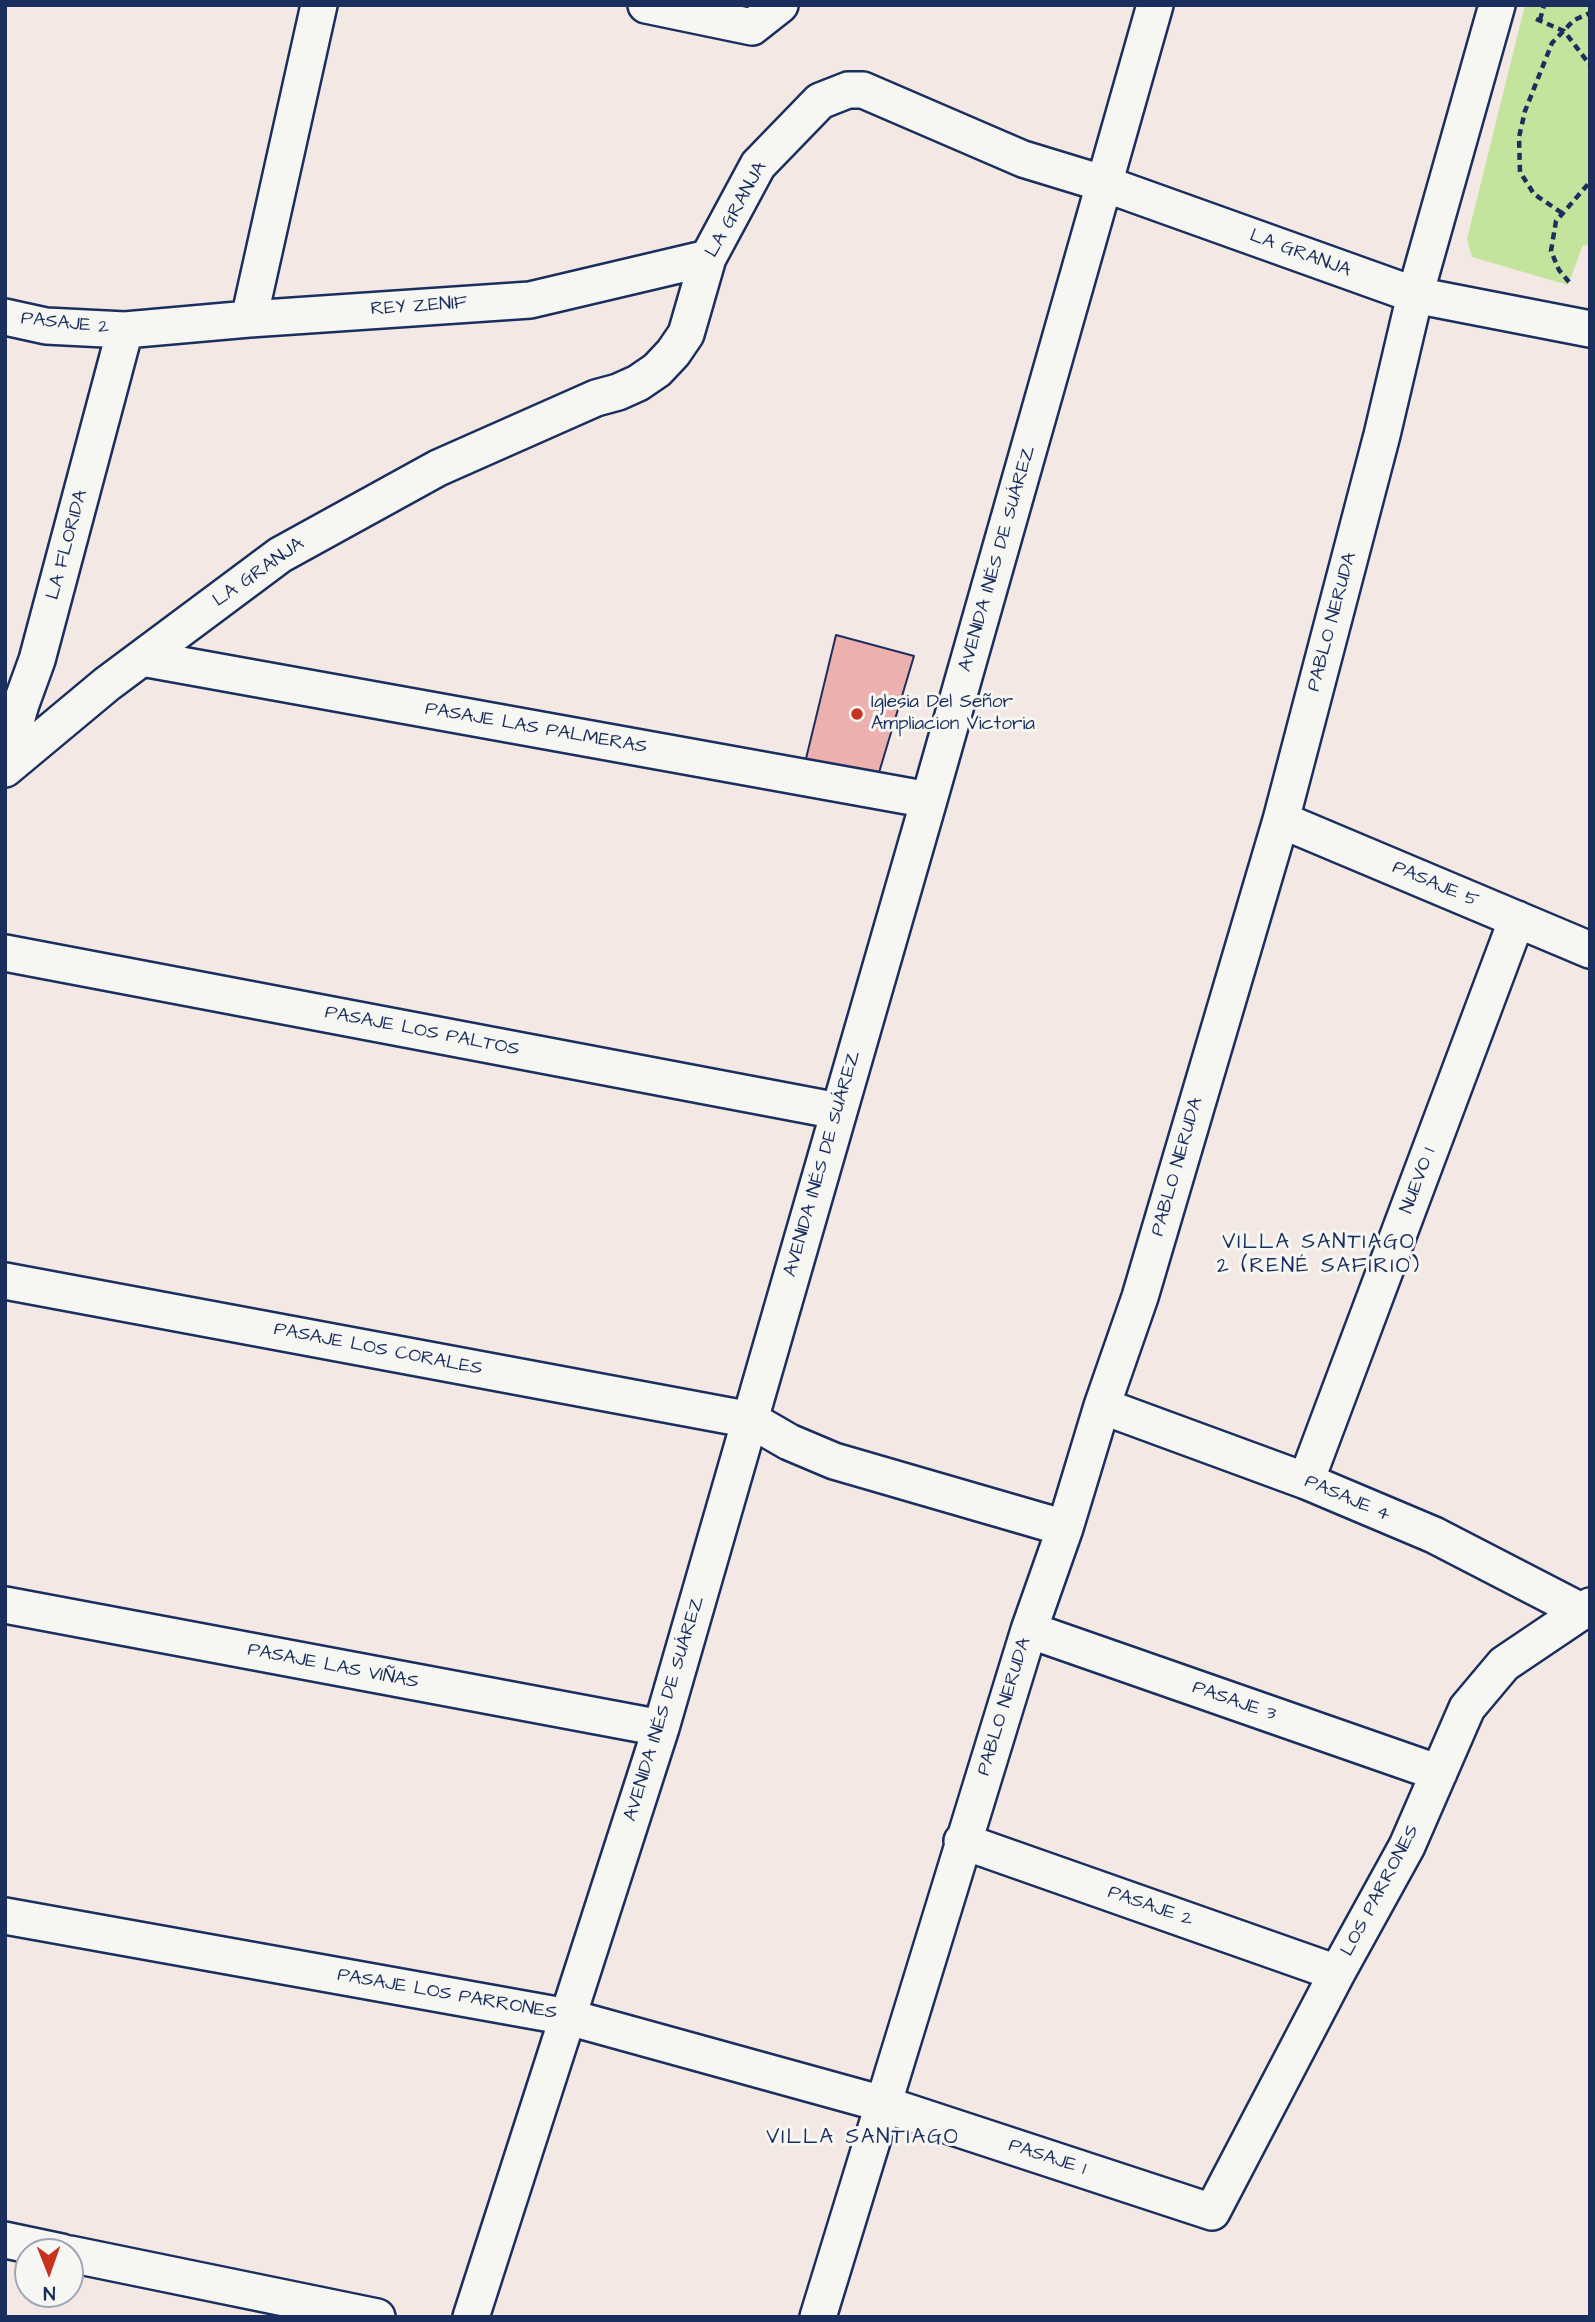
<!DOCTYPE html>
<meta charset="utf-8">
<style>
body{margin:0}
#map{position:relative;width:1595px;height:2322px;overflow:hidden;background:#f4e8e5;font-family:"Architects Daughter",sans-serif}
canvas{display:block}
.frame{position:absolute;inset:0;border:7px solid #1b2f5e;pointer-events:none}
.north{position:absolute;left:14px;top:2238px;width:70px;height:70px;box-sizing:border-box;background:#f6f6f2;border:2px solid #9ea6b7;border-radius:50%;rotate:179deg;font-size:19px;font-weight:700;line-height:28px;text-align:center;color:#1b2f5e}
.north::after{content:'';display:block;margin:auto;width:24px;height:32px;background:#c8321e;clip-path:polygon(50% 0,100% 100%,50% 72%,0 100%)}
</style>
<div id="map">
<canvas width="1595" height="2322"></canvas>
<div class="frame"></div>
<div class="north">N</div>
</div>
<script>
const ctx = document.querySelector('canvas').getContext('2d');
ctx.lineJoin = 'round';
function paint(path, color) {
  ctx.fillStyle = color;
  ctx.fill(path, 'evenodd');
}
function strokePath(path, color, width, dash) {
  ctx.strokeStyle = color;
  ctx.lineWidth = width;
  ctx.lineCap = dash ? 'butt' : 'round';
  ctx.setLineDash(dash || []);
  ctx.stroke(path);
}
function drawText(font, color, halo, rows, align = 'center') {
  ctx.font = font + ' "Architects Daughter",sans-serif';
  ctx.lineWidth = 6;
  ctx.setLineDash([]);
  ctx.textBaseline = 'middle';
  ctx.strokeStyle = halo;
  ctx.fillStyle = color;
  for (const [text, x, y, turn = 0] of rows) {
    ctx.save();
    ctx.translate(x, y);
    ctx.rotate((+turn || 0) * Math.PI / 180);
    ctx.textAlign = isNaN(turn) ? turn : align;
    if (halo) ctx.strokeText(text, 0, 0);
    ctx.fillText(text, 0, 0);
    ctx.restore();
  }
}
const green = new Path2D(`
 M 1525,5 L 1590,5 L 1590,246 L 1583,245 L 1568,285 L 1472,257 L 1467,239 Z`);
const building = new Path2D(`
 M 836,635 L 914,656 L 875,786 L 803,771 Z`);
const path = new Path2D(`
 M 1536,19 L 1564,31 L 1590,65
 M 1540,20 L 1544,5
 M 1562,213 L 1534,194 L 1520,172 L 1519,137 L 1525,111 L 1552,43 L 1574,20 L 1590,13
 M 1569,282 L 1559,270 L 1551,251 L 1556,221 L 1590,182`);
const street = new Path2D(`
 M 646,5 L 752,27 L 780,5
 M 5,317 L 46,326 L 125,330 L 249,319 L 530,300 L 708,258
 M 249,319 L 319,5
 M 142,658 L 929,800
 M 5,759 L 21,704 L 37,660 L 125,330
 M 5,769 L 107,684 L 280,555 L 438,468 L 596,398 L 618,392 L 638,383 L 657,370 L 673,353 L 686,334 L 708,258 L 758,165 L 820,101 L 848,90 L 863,90 L 1023,159 L 1105,184 L 1415,295 L 1590,329
 M 1281,820 L 1590,950
 M 5,953 L 838,1111
 M 5,1281 L 751,1420 L 789,1442 L 834,1461 L 1065,1528
 M 1102,1406 L 1306,1481 L 1434,1535 L 1583,1612
 M 1306,1481 L 1517,919
 M 5,1605 L 661,1728
 M 1029,1630 L 1439,1773
 M 962,1841 L 1337,1973
 M 5,1916 L 568,2017 L 883,2104 L 1212,2212 L 1337,1973 L 1407,1846 L 1467,1708 L 1504,1664 L 1590,1606
 M 5,2240 L 62,2252
 M 70,2254 L 377,2317
 M 471,2317 L 661,1728 L 929,800 L 1155,5
 M 818,2317 L 1029,1630 L 1065,1528 L 1102,1406 L 1140,1297 L 1281,820 L 1382,435 L 1415,295 L 1497,5`);
const markers = [
 [857,714,7,"#c8321e"]
];
const streetNames = [
 ["LA GRANJA",737,210,-61],
 ["LA GRANJA",1300,254,20],
 ["REY ZENIF",419,307,-4],
 ["PASAJE 2",65,324,6],
 ["LA FLORIDA",68,545,-75],
 ["AVENIDA INÉS DE SUÁREZ",998,559,-74],
 ["LA GRANJA",259,573,-35],
 ["PABLO NERUDA",1333,622,-75],
 ["PASAJE LAS PALMERAS",536,729,10],
 ["PASAJE 5",1435,885,23],
 ["PASAJE LOS PALTOS",422,1032,11],
 ["AVENIDA INÉS DE SUÁREZ",823,1164,-74],
 ["PABLO NERUDA",1178,1167,-74],
 ["NUEVO 1",1419,1181,-69],
 ["PASAJE LOS CORALES",378,1350,11],
 ["PASAJE 4",1347,1499,23],
 ["PASAJE LAS VIÑAS",333,1667,11],
 ["PASAJE 3",1234,1702,19],
 ["PABLO NERUDA",1005,1707,-73],
 ["AVENIDA INÉS DE SUÁREZ",665,1709,-73],
 ["LOS PARRONES",1381,1891,-62],
 ["PASAJE 2",1150,1907,19],
 ["PASAJE LOS PARRONES",447,1995,10],
 ["PASAJE 1",1047,2158,18]
];
const poiNames = [
 ["Iglesia Del Señor",871,703],
 ["Ampliacion Victoria",871,725]
];
const neighbourhoodNames = [
 ["VILLA SANTIAGO",1319,1244],
 ["2 (RENÉ SAFIRIO)",1319,1268],
 ["VILLA SANTIAGO",863,2139]
];
paint(green, '#c4e39c');
paint(building, '#ecb0af');
strokePath(building, '#1b2f5e', 2);
strokePath(street, '#1b2f5e', 40);
strokePath(path, '#1b2f5e', 4.5, [7, 5]);
strokePath(street, '#f6f6f2', 35);
for (const [x, y, r, color] of markers) {
  const dot = new Path2D();
  dot.arc(x, y, r, 0, 2 * Math.PI);
  ctx.fillStyle = color;
  ctx.fill(dot);
  strokePath(dot, '#f6f6f2', 2.5);
}
drawText('19px', '#1b2f5e', '#f6f6f2', streetNames);
drawText('19px', '#1b2f5e', '#f6f6f2', poiNames, 'left');
ctx.letterSpacing = '2px';
drawText('21px', '#1b2f5e', '#f6f6f2', neighbourhoodNames);
ctx.letterSpacing = '0px';
</script>
